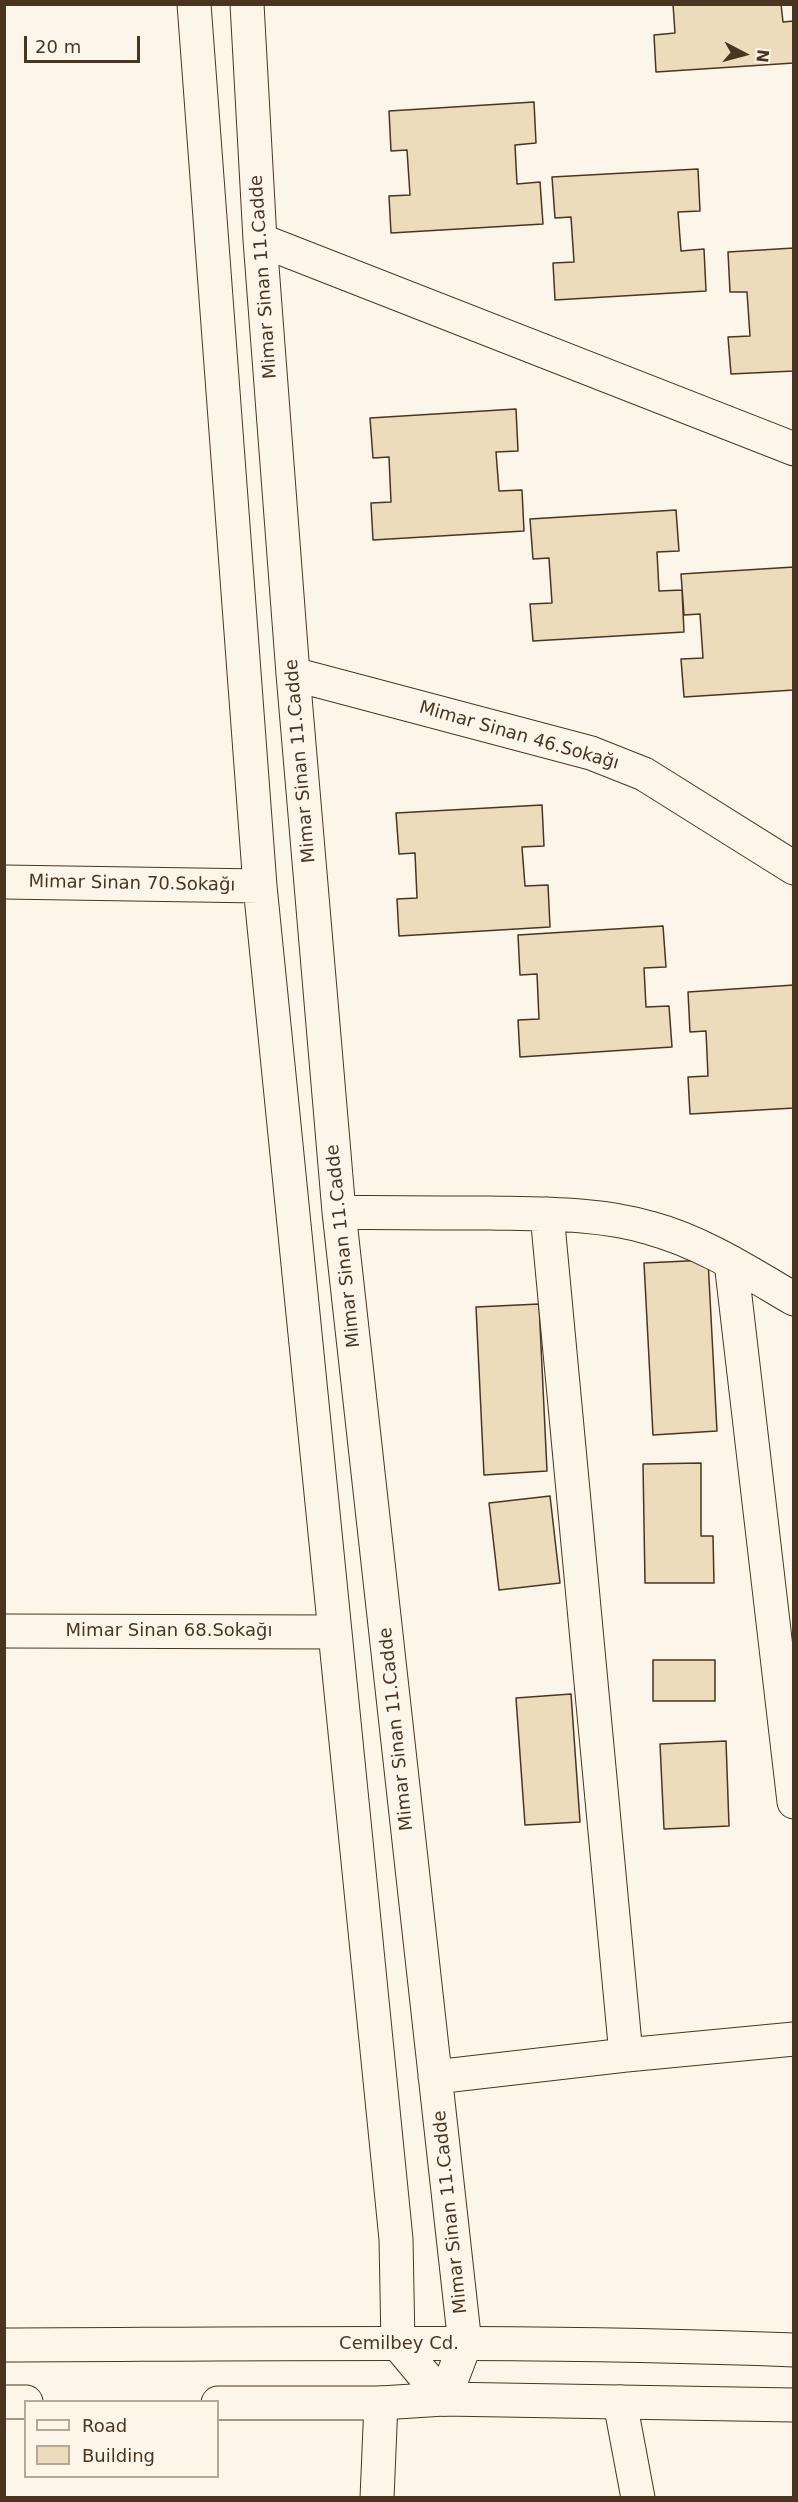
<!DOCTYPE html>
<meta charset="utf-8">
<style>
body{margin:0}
#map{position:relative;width:798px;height:2502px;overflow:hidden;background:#fbf6e9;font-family:"DejaVu Sans",sans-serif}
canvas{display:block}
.frame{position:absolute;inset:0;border:6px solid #4a3520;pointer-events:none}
.legend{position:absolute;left:24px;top:2400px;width:195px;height:78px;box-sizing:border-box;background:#fbf6e9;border:2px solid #b4a999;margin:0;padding:8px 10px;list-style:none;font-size:18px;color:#4a3520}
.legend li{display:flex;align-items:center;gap:12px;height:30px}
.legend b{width:30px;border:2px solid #b4a999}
.north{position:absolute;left:714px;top:24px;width:60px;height:60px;-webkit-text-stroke:4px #fbf6e9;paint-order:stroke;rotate:96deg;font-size:16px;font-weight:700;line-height:24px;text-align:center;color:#4a3520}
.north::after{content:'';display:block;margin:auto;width:21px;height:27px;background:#4a3520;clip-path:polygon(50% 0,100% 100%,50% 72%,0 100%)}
.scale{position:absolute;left:24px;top:36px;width:116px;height:27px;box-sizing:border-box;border:3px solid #4a3520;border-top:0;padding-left:8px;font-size:18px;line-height:21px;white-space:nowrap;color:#4a3520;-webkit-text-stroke:4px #fbf6e9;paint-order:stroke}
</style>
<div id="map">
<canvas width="798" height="2502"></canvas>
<div class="frame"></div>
<ul class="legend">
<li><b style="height:8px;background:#fbf6e9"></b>Road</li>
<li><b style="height:16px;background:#ecdcbc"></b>Building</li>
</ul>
<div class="north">N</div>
<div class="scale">20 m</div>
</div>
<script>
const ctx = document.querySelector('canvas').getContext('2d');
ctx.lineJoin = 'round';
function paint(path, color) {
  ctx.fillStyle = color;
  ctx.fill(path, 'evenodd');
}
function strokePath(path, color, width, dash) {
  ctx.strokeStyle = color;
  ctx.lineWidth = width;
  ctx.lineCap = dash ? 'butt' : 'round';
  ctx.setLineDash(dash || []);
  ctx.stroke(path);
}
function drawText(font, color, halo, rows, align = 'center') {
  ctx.font = font + ' "DejaVu Sans",sans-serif';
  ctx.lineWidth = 4.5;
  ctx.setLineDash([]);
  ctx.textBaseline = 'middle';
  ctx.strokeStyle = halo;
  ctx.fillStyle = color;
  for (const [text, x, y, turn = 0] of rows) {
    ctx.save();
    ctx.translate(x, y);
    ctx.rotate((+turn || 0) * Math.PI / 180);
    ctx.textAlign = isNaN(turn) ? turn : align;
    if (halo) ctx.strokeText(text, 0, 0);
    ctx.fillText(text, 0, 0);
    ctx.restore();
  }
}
const building = new Path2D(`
 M 673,4 L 781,4 L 783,22 L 794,21 L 794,63 L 656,72 L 654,35 L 675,33 Z
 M 534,102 L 536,143 L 515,145 L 517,184 L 540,182 L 543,224 L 391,233 L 389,196 L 410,195 L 407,150 L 391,151 L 389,111 Z
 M 698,169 L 700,211 L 678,212 L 681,251 L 704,249 L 706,291 L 555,300 L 553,263 L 574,262 L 571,217 L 555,218 L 552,177 Z
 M 794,248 L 794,371 L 731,374 L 728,337 L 750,336 L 747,292 L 730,292 L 728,252 Z
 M 516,409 L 518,451 L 496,452 L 499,491 L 522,490 L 524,531 L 373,540 L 371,503 L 391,502 L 389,457 L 373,458 L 370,418 Z
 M 676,510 L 679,551 L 657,552 L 659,591 L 682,590 L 684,632 L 533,641 L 530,604 L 552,603 L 549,558 L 533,559 L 530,519 Z
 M 794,567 L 794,690 L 684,697 L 681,659 L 703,658 L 700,614 L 684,615 L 681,574 Z
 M 542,805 L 544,846 L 522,847 L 525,886 L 548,885 L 550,927 L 399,936 L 397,899 L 417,898 L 415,853 L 399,854 L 396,813 Z
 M 663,926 L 666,967 L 644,968 L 646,1007 L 669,1006 L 672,1047 L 520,1057 L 518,1020 L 539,1019 L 537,974 L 520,975 L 518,935 Z
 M 794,985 L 794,1108 L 690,1114 L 688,1077 L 708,1076 L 706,1031 L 690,1032 L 688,992 Z
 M 708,1260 L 717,1431 L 653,1435 L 644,1263 Z
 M 539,1304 L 547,1471 L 484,1475 L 476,1307 Z
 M 701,1463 L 701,1536 L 713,1536 L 714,1583 L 645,1583 L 643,1464 Z
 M 550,1496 L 560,1583 L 499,1590 L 489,1503 Z
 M 653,1660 L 715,1660 L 715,1701 L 653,1701 Z
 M 571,1694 L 580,1822 L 525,1825 L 516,1698 Z
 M 726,1741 L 729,1826 L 664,1829 L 660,1744 Z`);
const minor = new Path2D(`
 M 194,4 L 260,886 L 396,2239 L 398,2344 L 444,2399 L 465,2344 L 339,1212 L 293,674 L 260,240 L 247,4
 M 260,240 L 794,449
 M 293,674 L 591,753 L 644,774 L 794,868
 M 4,882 L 260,886
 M 339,1212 C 390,1213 440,1213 491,1213 C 543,1214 599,1213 650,1228 C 702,1242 748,1272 794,1299
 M 547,1214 L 626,2055
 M 731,1262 L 794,1802
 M 4,1631 L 334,1632
 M 435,2077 L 626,2055 L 794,2039
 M 620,2402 L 638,2498
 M 377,2498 L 381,2403`);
const major = new Path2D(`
 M 4,2345 C 267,2344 531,2340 794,2350
 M 4,2402 L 26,2402
 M 218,2403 L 381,2403 L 444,2399 L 794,2405`);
const streetNames = [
 ["Mimar Sinan 11.Cadde",264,277,-94],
 ["Mimar Sinan 46.Sokağı",519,736,16],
 ["Mimar Sinan 11.Cadde",301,761,-95],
 ["Mimar Sinan 70.Sokağı",132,884,1],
 ["Mimar Sinan 11.Cadde",344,1246,-96],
 ["Mimar Sinan 68.Sokağı",169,1631],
 ["Mimar Sinan 11.Cadde",397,1729,-96],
 ["Mimar Sinan 11.Cadde",451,2212,-96],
 ["Cemilbey Cd.",399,2344]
];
paint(building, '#ecdcbc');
strokePath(building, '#4a3520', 1.5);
strokePath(minor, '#4a3520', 35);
strokePath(major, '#4a3520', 35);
strokePath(minor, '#fbf6e9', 33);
strokePath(major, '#fbf6e9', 33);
drawText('18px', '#4a3520', '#fbf6e9', streetNames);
</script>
